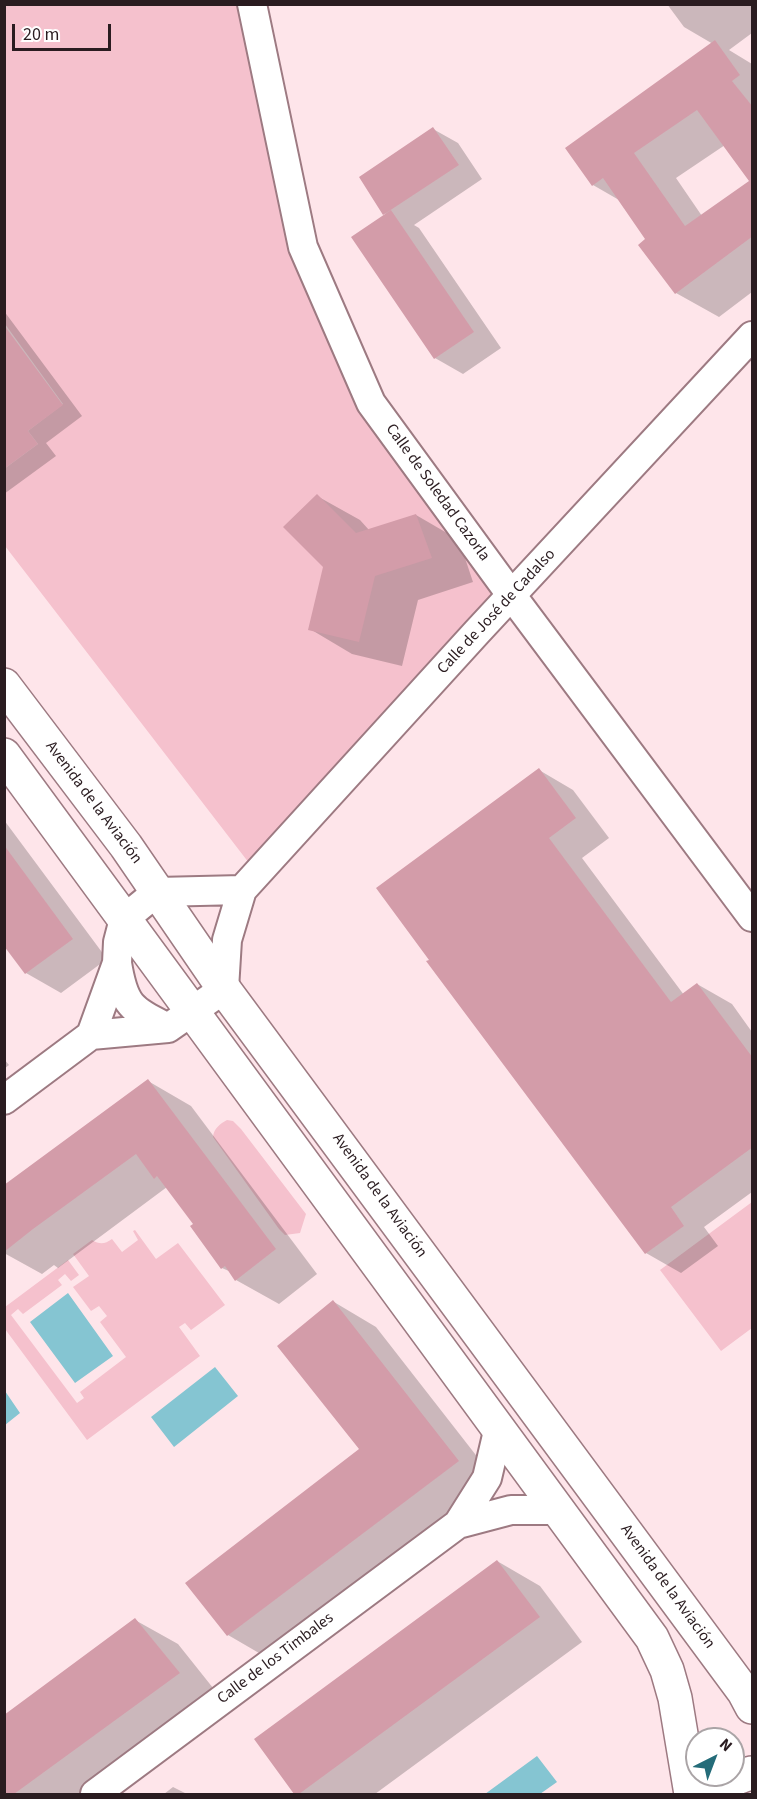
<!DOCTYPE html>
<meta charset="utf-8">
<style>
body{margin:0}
#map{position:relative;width:757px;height:1799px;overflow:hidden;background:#fee5ea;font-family:"Source Sans 3",sans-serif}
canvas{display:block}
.frame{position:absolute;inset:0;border:6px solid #2a1c20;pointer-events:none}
.north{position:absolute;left:685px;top:1727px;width:60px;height:60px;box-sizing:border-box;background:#fff;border:2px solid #aaa4a6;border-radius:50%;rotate:42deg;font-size:16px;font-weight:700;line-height:24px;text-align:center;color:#2a1c20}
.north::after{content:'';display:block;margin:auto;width:21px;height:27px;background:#246c79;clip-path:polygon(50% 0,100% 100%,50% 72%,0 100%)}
.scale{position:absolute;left:12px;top:24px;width:99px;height:27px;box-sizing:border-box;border:3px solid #2a1c20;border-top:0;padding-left:8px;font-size:18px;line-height:21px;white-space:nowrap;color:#2a1c20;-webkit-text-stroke:4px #fff;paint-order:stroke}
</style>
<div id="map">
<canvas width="757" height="1799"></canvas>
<div class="frame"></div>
<div class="north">N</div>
<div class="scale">20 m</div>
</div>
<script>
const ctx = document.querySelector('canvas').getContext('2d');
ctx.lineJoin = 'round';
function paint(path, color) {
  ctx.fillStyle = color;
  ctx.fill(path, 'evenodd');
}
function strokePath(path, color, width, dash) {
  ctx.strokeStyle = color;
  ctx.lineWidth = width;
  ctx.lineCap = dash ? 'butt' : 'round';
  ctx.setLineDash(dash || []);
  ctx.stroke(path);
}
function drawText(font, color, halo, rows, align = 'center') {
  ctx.font = font + ' "Source Sans 3",sans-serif';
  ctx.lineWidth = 4.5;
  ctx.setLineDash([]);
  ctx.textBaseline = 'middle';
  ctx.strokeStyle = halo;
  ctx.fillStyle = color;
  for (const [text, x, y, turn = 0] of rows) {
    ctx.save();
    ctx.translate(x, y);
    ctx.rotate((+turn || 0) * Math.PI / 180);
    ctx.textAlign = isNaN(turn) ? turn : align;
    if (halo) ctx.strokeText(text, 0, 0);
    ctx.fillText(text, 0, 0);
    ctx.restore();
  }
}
const green = new Path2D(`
 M 5,5 L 241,5 L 366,413 L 512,596 L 249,863 L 5,546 L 4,469 L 38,444 L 28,431 L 63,404 L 5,324 Z
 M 227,1120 L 233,1121 L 241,1129 L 306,1214 L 300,1233 L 285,1235 L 279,1229 L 213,1137 C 214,1128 220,1124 227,1120 Z
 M 752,1202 L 752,1328 L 721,1351 L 660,1270 Z
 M 135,1230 L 156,1259 L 178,1243 L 225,1305 L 191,1330 L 185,1323 L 179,1327 L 200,1356 L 87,1440 L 5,1329 L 5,1307 L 68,1260 L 79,1275 L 71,1281 L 65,1274 L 58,1280 L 62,1285 L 23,1314 L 18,1309 L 11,1315 L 77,1403 L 84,1398 L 80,1392 L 126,1357 L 100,1322 L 107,1316 L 99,1306 L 91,1311 L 73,1287 L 89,1276 L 73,1254 L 92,1240 C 100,1245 105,1244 112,1239 L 122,1252 L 138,1240 L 133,1231 Z`);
const water = new Path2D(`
 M 68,1293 L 113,1356 L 75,1383 L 30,1322 Z
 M 215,1367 L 238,1396 L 174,1447 L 151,1417 Z
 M 5,1391 L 20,1413 L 5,1425 L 4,1425 Z
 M 537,1756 L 557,1782 L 540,1794 L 485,1794 Z`);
const shadow = new Path2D(`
 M 667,4 L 752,4 L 752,33 L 729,50 L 752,64 L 752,292 L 719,317 L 676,293 L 647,239 L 619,200 L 593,185 L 713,44 L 684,27 ZM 725,145 L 751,182 L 702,216 L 676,178 Z
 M 433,129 L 458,143 L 482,179 L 414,225 L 419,228 L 501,348 L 463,374 L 435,358 L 385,214 Z
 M 4,311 L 82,416 L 46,443 L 56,456 L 4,494 Z
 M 317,496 L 360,520 L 369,530 L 416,515 L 459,540 L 473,582 L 418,600 L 402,666 L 352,654 L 310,629 L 324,567 Z
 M 539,770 L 573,790 L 609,838 L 582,858 L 684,995 L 697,984 L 732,1004 L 752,1032 L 752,1192 L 704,1227 L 718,1246 L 681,1273 L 646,1253 L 575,1156 Z
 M 4,820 L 107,959 L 61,993 L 26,973 L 4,943 Z
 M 4,1059 L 9,1065 L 4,1069 Z
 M 148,1081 L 191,1106 L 317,1274 L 279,1304 L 236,1280 L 231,1272 L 222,1268 L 195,1224 L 167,1187 L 58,1268 L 54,1265 L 42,1274 L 4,1253 L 4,1187 Z
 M 334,1302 L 376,1327 L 500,1486 L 271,1660 L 228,1635 L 187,1584 L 361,1450 Z
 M 497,1561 L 540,1586 L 582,1642 L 375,1794 L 296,1794 L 256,1739 Z
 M 135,1620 L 178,1644 L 221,1698 L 90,1794 L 4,1794 L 4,1717 Z
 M 173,1787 L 187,1794 L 164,1794 Z`);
const building = new Path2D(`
 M 715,40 L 740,75 L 732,81 L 753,107 L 753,236 L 675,294 L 638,245 L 645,239 L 603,178 L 592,186 L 565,148 ZM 697,110 L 749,181 L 685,226 L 634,153 Z
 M 433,127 L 459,165 L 383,215 L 359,177 Z
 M 391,210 L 474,332 L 434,359 L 351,237 Z
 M 4,325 L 63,405 L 28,431 L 38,444 L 4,469 Z
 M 317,494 L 356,533 L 416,514 L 432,558 L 375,576 L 359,642 L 308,630 L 323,567 L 283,527 Z
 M 539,768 L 576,818 L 549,838 L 671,1002 L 697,983 L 753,1058 L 753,1147 L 671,1207 L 684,1226 L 645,1254 L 426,961 L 429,960 L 376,888 Z
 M 4,845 L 73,939 L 25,974 L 4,946 Z
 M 148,1079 L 276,1249 L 235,1281 L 225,1266 L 221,1269 L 190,1226 L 193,1224 L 157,1176 L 154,1179 L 136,1154 L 33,1229 L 4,1252 L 4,1185 Z
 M 333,1300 L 459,1461 L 227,1636 L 185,1583 L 359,1449 L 277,1346 Z
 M 497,1560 L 540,1617 L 299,1794 L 294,1794 L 254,1739 Z
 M 135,1618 L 180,1673 L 14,1794 L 4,1794 L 4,1715 Z`);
const street = new Path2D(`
 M 252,4 L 303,247 L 371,403 L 512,596 L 752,917
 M 117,963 C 124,1006 131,1009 168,1028
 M 91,1035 L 168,1028 L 224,989 L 227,940 L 242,890 L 477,632 L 752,336
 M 91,1035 L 117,963 L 118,942 L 124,919 L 157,892 L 242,890
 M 4,1100 L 91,1035
 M 499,1427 L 487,1478 L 458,1524 L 511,1510 L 560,1510
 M 95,1794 L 458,1524`);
const secondary = new Path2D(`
 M 4,685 L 126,846 L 224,989 L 744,1692 L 752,1707
 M 4,755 L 652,1638 L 667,1670 L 675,1698 L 691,1794
 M 713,1794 C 724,1784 737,1776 752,1773`);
const streetNames = [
 ["Calle de Soledad Cazorla",437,493,54],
 ["Calle de José de Cadalso",497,612,-47],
 ["Avenida de la Aviación",93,803,53],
 ["Avenida de la Aviación",379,1196,54],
 ["Avenida de la Aviación",667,1587,54],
 ["Calle de los Timbales",276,1659,-37]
];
paint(green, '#f5c1cd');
paint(water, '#85c5d2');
paint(shadow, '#0003');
paint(building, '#d39ca9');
strokePath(street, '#9d7a82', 32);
strokePath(secondary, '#9d7a82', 36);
strokePath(street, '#fff', 28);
strokePath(secondary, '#fff', 33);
drawText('16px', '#2a1c20', '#fff', streetNames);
</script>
